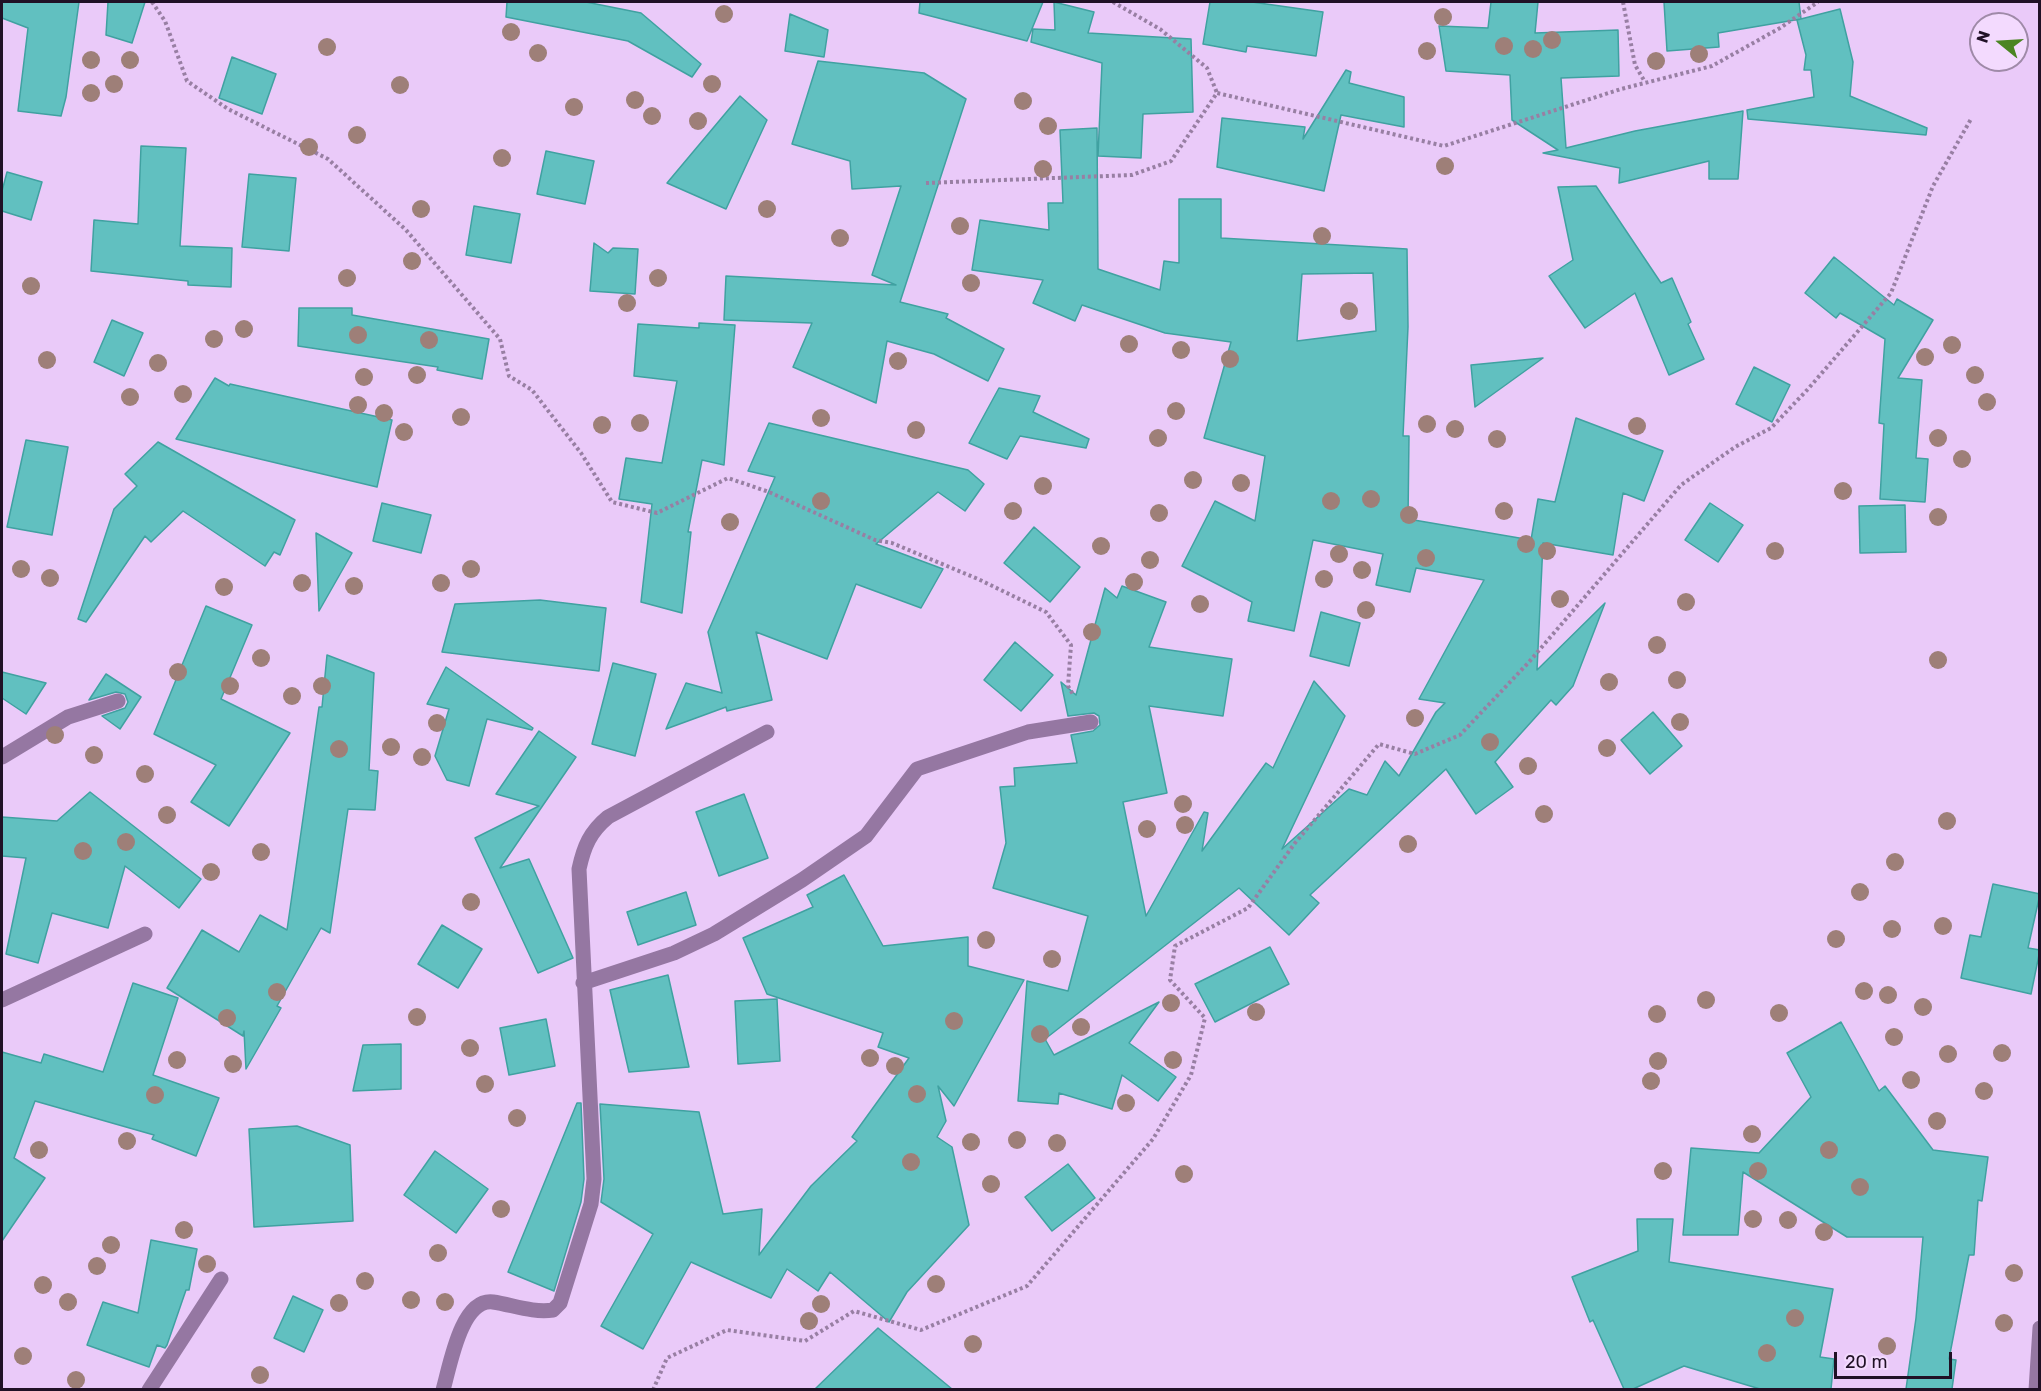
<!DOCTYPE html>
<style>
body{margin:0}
#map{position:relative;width:2041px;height:1391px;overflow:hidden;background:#eacaf9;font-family:Rubik,sans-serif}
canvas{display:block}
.frame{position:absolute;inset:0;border:3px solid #201126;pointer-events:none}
.north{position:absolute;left:1969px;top:12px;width:60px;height:60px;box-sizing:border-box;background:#f3dafe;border:2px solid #9f8aa8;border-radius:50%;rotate:288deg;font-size:16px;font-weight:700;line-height:24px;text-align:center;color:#201126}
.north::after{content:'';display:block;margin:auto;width:21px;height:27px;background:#4b8522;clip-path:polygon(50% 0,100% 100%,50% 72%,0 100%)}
.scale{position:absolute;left:1834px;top:1352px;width:118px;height:27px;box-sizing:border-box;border:3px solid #201126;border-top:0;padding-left:8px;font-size:18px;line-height:21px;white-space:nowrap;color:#201126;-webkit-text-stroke:4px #f3dafe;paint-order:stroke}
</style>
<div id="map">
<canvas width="2041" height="1391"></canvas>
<div class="frame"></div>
<div class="north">N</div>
<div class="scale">20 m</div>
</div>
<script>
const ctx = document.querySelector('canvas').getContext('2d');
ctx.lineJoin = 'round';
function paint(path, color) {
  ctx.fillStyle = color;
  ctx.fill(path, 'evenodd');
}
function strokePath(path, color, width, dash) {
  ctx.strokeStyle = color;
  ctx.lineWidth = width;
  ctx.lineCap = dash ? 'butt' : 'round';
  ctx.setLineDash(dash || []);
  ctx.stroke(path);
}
const building = new Path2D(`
 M 2,2 L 79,2 L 66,97 L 61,116 L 18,111 L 28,28 L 2,18 Z
 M 108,2 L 145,2 L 132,43 L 106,35 Z
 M 507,2 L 586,2 L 641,13 L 701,64 L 692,77 L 628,41 L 506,17 Z
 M 920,2 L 1043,2 L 1027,41 L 919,13 Z
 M 1054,2 L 1094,12 L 1088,33 L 1191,39 L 1193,112 L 1143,114 L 1141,158 L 1098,156 L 1102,63 L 1031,42 L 1033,29 L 1055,30 Z
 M 1210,2 L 1252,2 L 1323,12 L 1316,56 L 1247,46 L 1246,52 L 1203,44 Z
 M 1491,2 L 1538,2 L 1535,33 L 1618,30 L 1619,76 L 1561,78 L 1566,148 L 1635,131 L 1743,111 L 1738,179 L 1709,179 L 1709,161 L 1619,183 L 1620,168 L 1543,153 L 1558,150 L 1512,120 L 1510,75 L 1446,71 L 1439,26 L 1488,28 Z
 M 1664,2 L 1799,2 L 1801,19 L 1718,33 L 1719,47 L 1667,51 Z
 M 1840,9 L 1853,62 L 1850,96 L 1927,128 L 1926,135 L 1748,119 L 1747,110 L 1814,97 L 1811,70 L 1804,70 L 1806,55 L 1797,20 Z
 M 790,14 L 828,30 L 824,57 L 785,51 Z
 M 232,57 L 276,74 L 262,114 L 219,98 Z
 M 818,61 L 924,73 L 966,99 L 900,302 L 948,314 L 946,318 L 1004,349 L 988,381 L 934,354 L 887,341 L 876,403 L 793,367 L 812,323 L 724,320 L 726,276 L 896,285 L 872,275 L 901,186 L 852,189 L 850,161 L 792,144 Z
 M 1346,70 L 1351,72 L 1349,83 L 1404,97 L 1404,127 L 1341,115 L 1324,191 L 1217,167 L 1222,118 L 1305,127 L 1303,139 Z
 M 740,96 L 767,120 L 726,209 L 667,183 Z
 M 1097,128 L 1098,269 L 1160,290 L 1164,261 L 1179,263 L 1179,199 L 1221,199 L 1221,238 L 1407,249 L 1408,327 L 1403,436 L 1409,436 L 1408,519 L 1531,540 L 1538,499 L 1555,502 L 1576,418 L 1663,451 L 1644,501 L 1623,493 L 1613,555 L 1543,543 L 1537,670 L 1605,603 L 1573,686 L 1556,705 L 1551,700 L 1495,762 L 1513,787 L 1476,814 L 1446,769 L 1310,895 L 1319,903 L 1289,935 L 1239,888 L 1045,1039 L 1054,1055 L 1159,1002 L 1129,1043 L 1176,1077 L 1158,1101 L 1122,1075 L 1112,1109 L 1059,1093 L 1058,1104 L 1018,1101 L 1027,981 L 1068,991 L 1088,916 L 993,888 L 1006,843 L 1000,787 L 1015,786 L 1014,768 L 1077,763 L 1071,735 L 1093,731 L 1100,725 L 1099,716 L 1094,713 L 1068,716 L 1061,682 L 1076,695 L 1105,588 L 1117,598 L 1122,586 L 1166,602 L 1149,647 L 1232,659 L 1223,716 L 1149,706 L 1167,793 L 1123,802 L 1146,916 L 1204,812 L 1208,813 L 1202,851 L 1266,763 L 1273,768 L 1314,681 L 1345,716 L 1282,849 L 1349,789 L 1367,795 L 1385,761 L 1399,776 L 1436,712 L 1445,703 L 1419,699 L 1484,580 L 1416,568 L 1410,592 L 1376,585 L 1383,554 L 1313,540 L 1294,631 L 1248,621 L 1252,602 L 1182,566 L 1215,501 L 1255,521 L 1265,456 L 1204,438 L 1231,342 L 1165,333 L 1082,305 L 1075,321 L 1033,303 L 1043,280 L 972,270 L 980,220 L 1049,230 L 1048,203 L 1063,203 L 1060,130 ZM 1373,273 L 1376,331 L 1297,341 L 1302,274 Z
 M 141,146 L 186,148 L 180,246 L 232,248 L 231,287 L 188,285 L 188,281 L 91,271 L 94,220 L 138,224 Z
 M 546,151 L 594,161 L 585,204 L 537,194 Z
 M 7,172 L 42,182 L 31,220 L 2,211 L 2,191 Z
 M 249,174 L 296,178 L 289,251 L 242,247 Z
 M 1596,186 L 1661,283 L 1672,278 L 1691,322 L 1688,324 L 1704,359 L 1669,375 L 1635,293 L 1585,328 L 1549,276 L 1573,260 L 1558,187 Z
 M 474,206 L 520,214 L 511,263 L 466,255 Z
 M 594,243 L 608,253 L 613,248 L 638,249 L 635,294 L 590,291 Z
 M 1834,257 L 1894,305 L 1897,299 L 1933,320 L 1898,378 L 1922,380 L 1916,458 L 1928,459 L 1925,502 L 1880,499 L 1884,424 L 1879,423 L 1885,339 L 1840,313 L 1836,318 L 1805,293 Z
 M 299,308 L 352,308 L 352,315 L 489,339 L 482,379 L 437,370 L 438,367 L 298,346 Z
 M 112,320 L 143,333 L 124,376 L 94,362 Z
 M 699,323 L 735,325 L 724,465 L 702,460 L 688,532 L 691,532 L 682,613 L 641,602 L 652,504 L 619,499 L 626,458 L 662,463 L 677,381 L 634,376 L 638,324 L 699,328 Z
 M 1543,358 L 1475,407 L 1471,365 Z
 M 1754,367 L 1790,385 L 1772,422 L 1736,404 Z
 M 215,378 L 229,386 L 230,384 L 392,420 L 377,487 L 176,439 Z
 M 999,388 L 1040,396 L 1033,412 L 1089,439 L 1086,448 L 1020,436 L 1007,459 L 969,443 Z
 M 769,423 L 968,470 L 984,484 L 965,511 L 938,492 L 876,544 L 943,569 L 921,608 L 856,584 L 827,659 L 756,632 L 772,700 L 727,711 L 726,707 L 666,729 L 686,683 L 722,693 L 708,632 L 775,477 L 748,471 Z
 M 26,440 L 68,447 L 52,535 L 7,527 Z
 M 158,442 L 295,520 L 280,555 L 274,552 L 265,566 L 183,511 L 151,542 L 145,536 L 86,622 L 78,619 L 114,509 L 137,486 L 125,474 Z
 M 382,503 L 431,515 L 421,553 L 373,541 Z
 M 1710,503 L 1743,525 L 1718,562 L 1685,540 Z
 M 1905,505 L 1906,552 L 1860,553 L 1859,506 Z
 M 1034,527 L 1080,567 L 1050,602 L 1004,563 Z
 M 316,533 L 352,553 L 319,611 Z
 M 540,600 L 606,608 L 599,671 L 442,652 L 455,604 Z
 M 206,606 L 252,625 L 221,699 L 290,733 L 229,826 L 191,802 L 216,765 L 154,734 Z
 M 1321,612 L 1360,623 L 1349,666 L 1310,656 Z
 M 1015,642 L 1053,675 L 1021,711 L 984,680 Z
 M 327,655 L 374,673 L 369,770 L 378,771 L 375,810 L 348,809 L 330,933 L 321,928 L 277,1006 L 281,1008 L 246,1069 L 244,1031 L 243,1036 L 167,988 L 202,930 L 239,952 L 260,915 L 287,930 L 319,707 L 322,707 Z
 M 613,663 L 656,674 L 635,756 L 592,744 Z
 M 446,667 L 533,728 L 532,730 L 487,719 L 469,786 L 447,780 L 435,756 L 449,709 L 427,704 Z
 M 2,672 L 46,683 L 26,714 L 2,698 Z
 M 106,674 L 141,697 L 120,729 L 102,716 L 125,708 L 128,702 L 125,694 L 116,692 L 89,700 Z
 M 1653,712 L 1682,746 L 1650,774 L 1621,740 Z
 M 539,731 L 576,757 L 500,868 L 529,859 L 573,958 L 538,973 L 475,838 L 539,806 L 496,794 Z
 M 90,792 L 201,879 L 179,908 L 125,866 L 108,928 L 52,913 L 38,963 L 6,954 L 26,858 L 2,856 L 2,817 L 57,821 Z
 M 744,794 L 768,858 L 719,876 L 696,812 Z
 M 844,875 L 883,946 L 968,937 L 968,966 L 1024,980 L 954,1106 L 938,1086 L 946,1121 L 937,1137 L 952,1147 L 969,1225 L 907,1292 L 889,1322 L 830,1272 L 818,1291 L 787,1269 L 771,1298 L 691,1262 L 643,1349 L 601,1326 L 653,1234 L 601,1202 L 604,1179 L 600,1104 L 699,1112 L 723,1214 L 762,1209 L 759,1255 L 811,1186 L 857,1141 L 852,1137 L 909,1058 L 878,1047 L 883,1033 L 767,994 L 743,938 L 813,907 L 807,895 Z
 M 1993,884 L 2040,894 L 2028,948 L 2040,950 L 2031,994 L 1961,978 L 1970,935 L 1981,937 Z
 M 686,892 L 696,925 L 638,945 L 627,912 Z
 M 442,925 L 482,949 L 458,988 L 418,964 Z
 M 1270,947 L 1289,984 L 1215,1022 L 1195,984 Z
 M 668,975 L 689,1067 L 629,1072 L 610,990 Z
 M 133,983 L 178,998 L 153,1075 L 219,1098 L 196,1156 L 152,1139 L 154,1135 L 35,1101 L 14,1158 L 45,1178 L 2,1241 L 2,1052 L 41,1063 L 44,1054 L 103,1072 Z
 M 777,999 L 780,1061 L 738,1064 L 735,1001 Z
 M 546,1019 L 555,1066 L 509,1075 L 500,1028 Z
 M 1841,1022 L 1879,1091 L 1885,1086 L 1933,1150 L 1988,1157 L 1982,1201 L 1978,1200 L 1974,1255 L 1969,1255 L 1949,1359 L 1956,1360 L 1952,1389 L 1906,1389 L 1916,1318 L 1923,1237 L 1847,1237 L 1743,1172 L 1738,1235 L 1683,1235 L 1691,1148 L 1759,1153 L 1811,1097 L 1787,1053 Z
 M 401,1044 L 401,1089 L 353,1091 L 363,1045 Z
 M 577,1103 L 581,1103 L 584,1179 L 581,1202 L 554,1291 L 508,1272 Z
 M 297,1126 L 350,1145 L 353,1221 L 254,1227 L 249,1129 Z
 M 435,1151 L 488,1189 L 456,1233 L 404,1195 Z
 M 1068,1164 L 1095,1198 L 1052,1231 L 1025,1197 Z
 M 1637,1219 L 1673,1219 L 1669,1262 L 1833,1289 L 1820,1357 L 1834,1359 L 1831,1389 L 1760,1389 L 1684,1366 L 1633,1389 L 1624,1389 L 1593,1320 L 1590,1322 L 1572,1277 L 1638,1251 Z
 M 151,1240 L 197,1249 L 189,1290 L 186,1290 L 167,1345 L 165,1348 L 157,1345 L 149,1367 L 87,1345 L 103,1302 L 138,1313 Z
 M 293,1296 L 323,1310 L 304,1352 L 274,1338 Z
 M 878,1328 L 952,1389 L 815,1389 Z`);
const path = new Path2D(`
 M 152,2 L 165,21 L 187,81 L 228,109 L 328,159 L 406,230 L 500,339 L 509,376 L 532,390 L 581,453 L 612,502 L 657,513 L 728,478 L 769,492 L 875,540 L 892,543 L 978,579 L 1046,612 L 1071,645 L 1068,686 L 1074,696
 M 1113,2 L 1160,29 L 1207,68 L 1217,93
 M 1623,2 L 1635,65 L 1645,82
 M 926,183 L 1132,175 L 1171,161 L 1217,93 L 1444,146 L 1621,89 L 1712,66 L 1780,28 L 1818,2
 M 653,1390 L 667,1358 L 727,1330 L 805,1341 L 854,1311 L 921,1330 L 1027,1286 L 1153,1139 L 1191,1075 L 1205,1018 L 1170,980 L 1175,946 L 1248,908 L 1295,843 L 1379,744 L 1415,754 L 1460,735 L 1529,662 L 1681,485 L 1735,447 L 1771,428 L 1808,389 L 1891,293 L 1933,186 L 1971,119`);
const minor = new Path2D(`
 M 2,757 L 68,717 L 118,701
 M 583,983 L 674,953 L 714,934 L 802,880 L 866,836 L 917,769 L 1028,732 L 1091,722
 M 2,1000 L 145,934
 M 149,1390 L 221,1279
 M 443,1390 C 450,1366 461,1298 493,1302 C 513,1305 533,1313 553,1310 L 560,1303 L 591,1204 L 594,1179 L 579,869 C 584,846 590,832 608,817 L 767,732
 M 2036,1390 L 2040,1328`);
const trees = [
 [724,14],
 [1443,17],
 [511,32],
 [1552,40],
 [1504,46],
 [327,47],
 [1533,49],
 [1427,51],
 [538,53],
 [1699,54],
 [91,60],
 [130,60],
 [1656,61],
 [114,84],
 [712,84],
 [400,85],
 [91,93],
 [635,100],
 [1023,101],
 [574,107],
 [652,116],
 [698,121],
 [1048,126],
 [357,135],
 [309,147],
 [502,158],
 [1445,166],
 [1043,169],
 [421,209],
 [767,209],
 [960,226],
 [1322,236],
 [840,238],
 [412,261],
 [347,278],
 [658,278],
 [971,283],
 [31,286],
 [627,303],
 [1349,311],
 [244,329],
 [358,335],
 [214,339],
 [429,340],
 [1129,344],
 [1952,345],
 [1181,350],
 [1925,357],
 [1230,359],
 [47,360],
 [898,361],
 [158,363],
 [417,375],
 [1975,375],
 [364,377],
 [183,394],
 [130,397],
 [1987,402],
 [358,405],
 [1176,411],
 [384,413],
 [461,417],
 [821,418],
 [640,423],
 [1427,424],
 [602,425],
 [1637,426],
 [1455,429],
 [916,430],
 [404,432],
 [1158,438],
 [1938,438],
 [1497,439],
 [1962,459],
 [1193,480],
 [1241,483],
 [1043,486],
 [1843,491],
 [1371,499],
 [821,501],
 [1331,501],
 [1013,511],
 [1504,511],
 [1159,513],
 [1409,515],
 [1938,517],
 [730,522],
 [1526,544],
 [1101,546],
 [1547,551],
 [1775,551],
 [1339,554],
 [1426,558],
 [1150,560],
 [21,569],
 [471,569],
 [1362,570],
 [50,578],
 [1324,579],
 [1134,582],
 [302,583],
 [441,583],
 [354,586],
 [224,587],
 [1560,599],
 [1686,602],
 [1200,604],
 [1366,610],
 [1092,632],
 [1657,645],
 [261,658],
 [1938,660],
 [178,672],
 [1677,680],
 [1609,682],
 [230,686],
 [322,686],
 [292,696],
 [1415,718],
 [1680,722],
 [437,723],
 [55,735],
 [1490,742],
 [391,747],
 [1607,748],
 [339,749],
 [94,755],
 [422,757],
 [1528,766],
 [145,774],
 [1183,804],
 [1544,814],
 [167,815],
 [1947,821],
 [1185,825],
 [1147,829],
 [126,842],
 [1408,844],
 [83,851],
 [261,852],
 [1895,862],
 [211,872],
 [1860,892],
 [471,902],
 [1943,926],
 [1892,929],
 [1836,939],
 [986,940],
 [1052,959],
 [1864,991],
 [277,992],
 [1888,995],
 [1706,1000],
 [1171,1003],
 [1923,1007],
 [1256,1012],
 [1779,1013],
 [1657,1014],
 [417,1017],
 [227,1018],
 [954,1021],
 [1081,1027],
 [1040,1034],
 [1894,1037],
 [470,1048],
 [2002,1053],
 [1948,1054],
 [870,1058],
 [177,1060],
 [1173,1060],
 [1658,1061],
 [233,1064],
 [895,1066],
 [1911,1080],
 [1651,1081],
 [485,1084],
 [1984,1091],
 [917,1094],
 [155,1095],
 [1126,1103],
 [517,1118],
 [1937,1121],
 [1752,1134],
 [1017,1140],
 [127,1141],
 [971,1142],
 [1057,1143],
 [39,1150],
 [1829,1150],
 [911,1162],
 [1663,1171],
 [1758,1171],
 [1184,1174],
 [991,1184],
 [1860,1187],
 [501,1209],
 [1753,1219],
 [1788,1220],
 [184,1230],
 [1824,1232],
 [111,1245],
 [438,1253],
 [207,1264],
 [97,1266],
 [2014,1273],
 [365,1281],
 [936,1284],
 [43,1285],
 [411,1300],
 [68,1302],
 [445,1302],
 [339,1303],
 [821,1304],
 [1795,1318],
 [809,1321],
 [2004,1323],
 [973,1344],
 [1887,1346],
 [1767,1353],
 [23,1356],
 [260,1375],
 [76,1380]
];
paint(building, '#61c0c0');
strokePath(building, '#40a1a1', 1.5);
strokePath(path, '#987fa3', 4, [3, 3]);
strokePath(minor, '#9577a2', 15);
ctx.fillStyle = '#9e7f78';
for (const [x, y] of trees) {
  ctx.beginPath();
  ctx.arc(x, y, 9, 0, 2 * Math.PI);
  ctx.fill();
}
</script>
